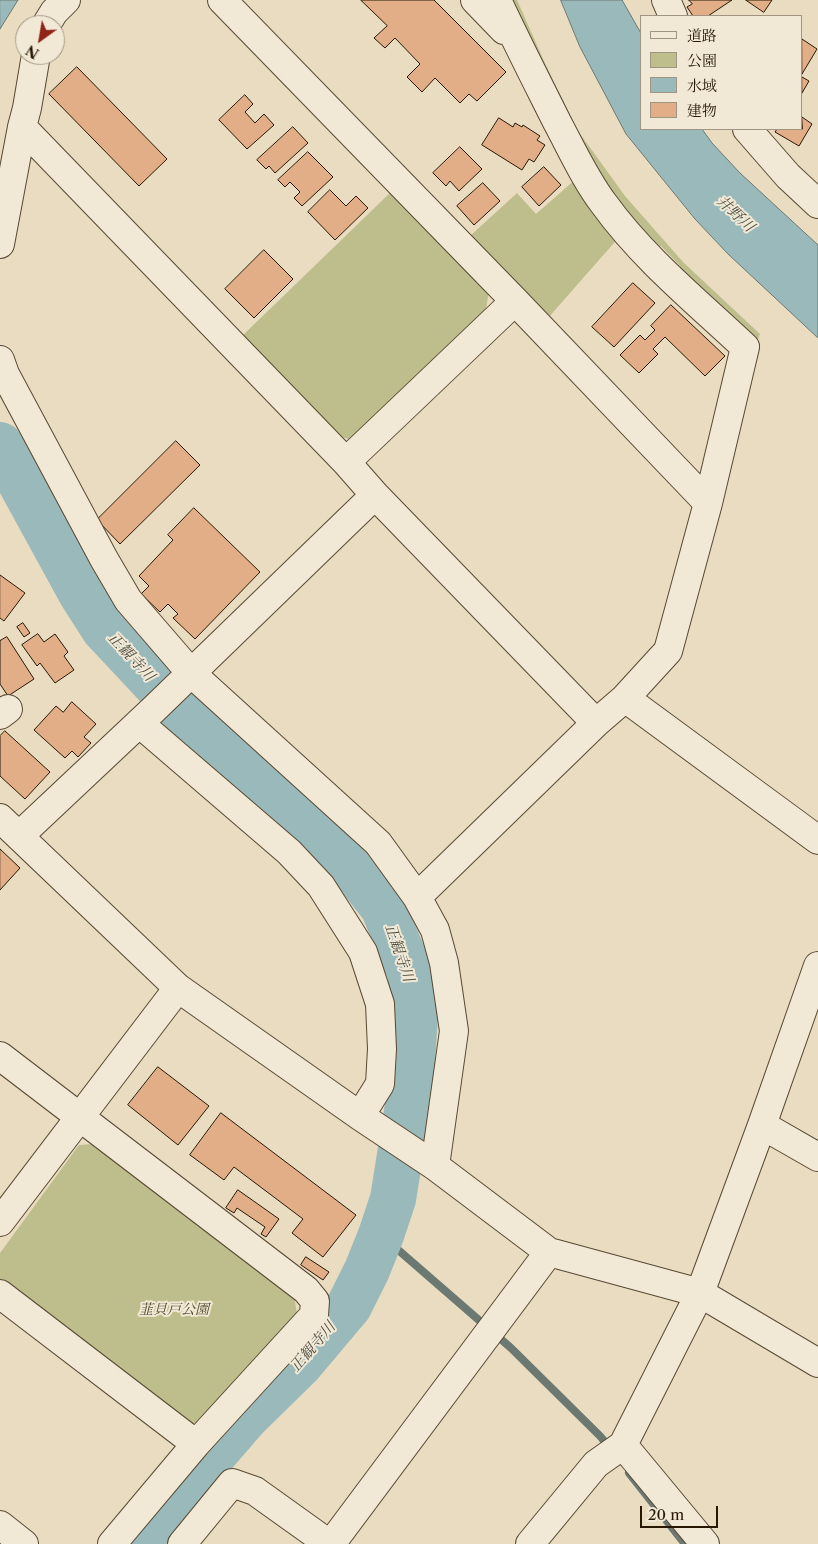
<!DOCTYPE html>
<meta charset="utf-8">
<style>
body{margin:0}
#map{position:relative;width:818px;height:1544px;overflow:hidden;background:#e9dcc0;font-family:"Libre Caslon Text","Noto Serif JP",serif}
canvas{display:block}
.legend{position:absolute;left:640px;top:15px;width:162px;height:115px;box-sizing:border-box;background:#f1e8d6;border:1px solid #a09582;margin:0;padding:6px 9px;list-style:none;font-size:15px;color:#271804}
.legend li{display:flex;align-items:center;gap:10px;height:25px}
.legend b{width:25px;border:1px solid #a09582}
.north{position:absolute;left:15px;top:15px;width:50px;height:50px;box-sizing:border-box;background:#f1e8d6;border:1px solid #a09582;border-radius:50%;rotate:212deg;font-size:14px;font-weight:700;line-height:20px;text-align:center;color:#271804}
.north::after{content:'';display:block;margin:auto;width:18px;height:22px;background:#8f2418;clip-path:polygon(50% 0,100% 100%,50% 72%,0 100%)}
.scale{position:absolute;left:640px;top:1506px;width:78px;height:22px;box-sizing:border-box;border:2px solid #271804;border-top:0;padding-left:6px;font-size:15px;line-height:18px;white-space:nowrap;color:#271804;-webkit-text-stroke:4px #f1e8d6;paint-order:stroke}
</style>
<div id="map">
<canvas width="818" height="1544"></canvas>
<ul class="legend">
<li><b style="height:6px;background:#f1e8d6"></b>道路</li>
<li><b style="height:14px;background:#bebe8d"></b>公園</li>
<li><b style="height:14px;background:#9ab9bb"></b>水域</li>
<li><b style="height:14px;background:#e1ae88"></b>建物</li>
</ul>
<div class="north">N</div>
<div class="scale">20 m</div>
</div>
<script>
const ctx = document.querySelector('canvas').getContext('2d');
ctx.lineJoin = 'round';
function paint(path, color) {
  ctx.fillStyle = color;
  ctx.fill(path, 'evenodd');
}
function strokePath(path, color, width, dash) {
  ctx.strokeStyle = color;
  ctx.lineWidth = width;
  ctx.lineCap = dash ? 'butt' : 'round';
  ctx.setLineDash(dash || []);
  ctx.stroke(path);
}
function drawText(font, color, halo, rows, align = 'center') {
  ctx.font = font + ' "Libre Caslon Text","Noto Serif JP",serif';
  ctx.lineWidth = 4;
  ctx.setLineDash([]);
  ctx.textBaseline = 'middle';
  ctx.strokeStyle = halo;
  ctx.fillStyle = color;
  for (const [text, x, y, turn = 0] of rows) {
    ctx.save();
    ctx.translate(x, y);
    ctx.rotate((+turn || 0) * Math.PI / 180);
    ctx.textAlign = isNaN(turn) ? turn : align;
    if (halo) ctx.strokeText(text, 0, 0);
    ctx.fillText(text, 0, 0);
    ctx.restore();
  }
}
const green = new Path2D(`
 M 506,0 L 517,0 L 544,61 L 578,131 L 625,196 L 683,262 L 760,334 L 755,348 L 681,276 L 680,266 L 661,246 L 649,249 L 622,216 Z
 M 577,178 L 621,235 L 548,318 L 470,236 L 517,193 L 536,214 Z
 M 392,191 L 489,291 L 486,309 L 352,440 L 335,435 L 242,336 Z
 M 94,1144 L 294,1295 L 297,1314 L 203,1422 L 185,1424 L 0,1283 L 0,1253 L 79,1145 Z`);
const water = new Path2D(`
 M 0,0 L 18,0 L 0,29 Z
 M 561,0 L 622,0 L 642,35 L 642,129 L 702,129 L 712,143 L 740,173 L 818,245 L 818,338 L 728,254 L 695,219 L 626,134 L 580,47 Z`);
const stream = new Path2D(`
 M 381,1235 L 511,1348 L 600,1436 L 610,1448
 M 629,1473 L 685,1544`);
const river = new Path2D(`
 M 0,445 L 81,593 L 104,629 L 191,722 L 345,859 L 383,907 L 410,972 L 415,1016 L 410,1093 L 393,1199 L 381,1235 L 367,1270 L 349,1306 L 301,1363 L 247,1416 L 136,1544`);
const building = new Path2D(`
 M 361,0 L 434,0 L 506,72 L 477,101 L 469,94 L 460,103 L 435,78 L 422,92 L 407,77 L 420,64 L 395,38 L 385,48 L 374,38 L 387,26 Z
 M 689,0 L 732,0 L 708,16 L 693,16 L 687,7 L 692,4 Z
 M 746,0 L 772,0 L 764,12 Z
 M 802,39 L 817,49 L 802,74 Z
 M 77,67 L 167,159 L 139,186 L 49,94 Z
 M 802,77 L 809,81 L 802,93 Z
 M 245,95 L 253,104 L 245,112 L 255,123 L 264,114 L 274,125 L 247,149 L 219,120 Z
 M 802,117 L 812,124 L 799,146 L 775,132 L 777,129 L 802,129 Z
 M 499,118 L 513,127 L 515,123 L 522,127 L 523,125 L 540,136 L 537,140 L 545,145 L 534,162 L 529,159 L 522,170 L 482,145 Z
 M 293,127 L 308,143 L 275,173 L 269,166 L 266,169 L 257,160 Z
 M 460,147 L 482,169 L 459,191 L 450,181 L 446,186 L 433,173 Z
 M 308,152 L 333,177 L 302,206 L 294,198 L 300,192 L 290,182 L 285,187 L 278,180 Z
 M 544,167 L 561,185 L 539,206 L 522,187 Z
 M 483,183 L 500,201 L 474,225 L 457,206 Z
 M 330,190 L 346,206 L 356,196 L 368,208 L 335,240 L 308,212 Z
 M 264,250 L 293,279 L 254,318 L 225,289 Z
 M 633,283 L 655,303 L 614,347 L 592,327 Z
 M 671,305 L 725,356 L 705,376 L 665,337 L 653,349 L 658,354 L 639,373 L 620,355 L 640,335 L 645,340 L 655,330 L 651,326 Z
 M 176,441 L 200,465 L 120,544 L 97,520 Z
 M 194,508 L 260,572 L 195,639 L 173,618 L 178,614 L 168,604 L 160,612 L 141,594 L 149,586 L 139,576 L 173,540 L 168,535 Z
 M 0,575 L 25,593 L 4,621 L 0,618 Z
 M 23,623 L 30,633 L 24,637 L 17,627 Z
 M 38,634 L 44,642 L 55,634 L 68,652 L 64,656 L 74,670 L 55,683 L 40,663 L 37,666 L 22,645 Z
 M 7,637 L 34,679 L 8,696 L 0,684 L 0,641 Z
 M 72,702 L 96,724 L 84,737 L 91,743 L 78,757 L 72,751 L 65,758 L 34,730 L 56,706 L 63,712 Z
 M 5,731 L 50,772 L 25,799 L 0,776 L 0,736 Z
 M 0,849 L 20,868 L 0,890 Z
 M 158,1067 L 209,1106 L 178,1145 L 128,1105 Z
 M 221,1113 L 356,1215 L 323,1257 L 292,1233 L 303,1219 L 234,1167 L 224,1180 L 190,1155 Z
 M 238,1190 L 279,1219 L 266,1237 L 261,1234 L 265,1227 L 237,1208 L 234,1213 L 226,1208 Z
 M 306,1257 L 329,1272 L 323,1280 L 301,1265 Z`);
const minor = new Path2D(`
 M 222,0 L 515,301 L 708,503
 M 475,0 L 504,30
 M 666,0 L 673,16
 M 46,25 L 54,12 L 66,0
 M 22,127 L 346,462 L 375,495 L 596,723
 M 747,129 L 788,176 L 818,204
 M 0,244 L 22,127 L 27,108 L 36,55
 M 0,360 L 5,374 L 104,559 L 128,600 L 191,673 L 378,843 L 417,897 L 435,930 L 444,963 L 454,1031 L 435,1166
 M 346,462 L 515,301
 M 625,698 L 818,840
 M 0,715 L 8,709
 M 139,723 L 289,852 L 321,886 L 363,952 L 380,1004 L 382,1049 L 380,1084 L 360,1116
 M 0,818 L 178,988 L 360,1116 L 435,1166 L 549,1252 L 700,1293 L 818,1363
 M 19,836 L 154,709 L 375,495
 M 417,897 L 596,723 L 625,698 L 668,651 L 708,503 L 745,347 C 696,301 643,258 604,204 C 585,179 572,150 557,122 C 537,82 516,41 497,0
 M 0,1056 L 306,1290 L 315,1301 L 314,1315 L 196,1444 L 112,1544
 M 762,1125 L 818,1157
 M 0,1222 L 178,988
 M 0,1294 L 196,1444
 M 623,1445 L 705,1544
 M 0,1525 L 24,1544
 M 182,1544 L 232,1483 L 255,1491 L 329,1544
 M 331,1544 L 549,1252
 M 530,1544 L 596,1464 L 623,1445 L 700,1293 L 762,1125 L 818,966`);
const parkNames = [
 ["韮貝戸公園",174,1310]
];
const waterNames = [
 ["井野川",735,214,43],
 ["正観寺川",131,657,47],
 ["正観寺川",399,953,71],
 ["正観寺川",313,1347,-49]
];
paint(green, '#bebe8d');
paint(water, '#9ab9bb');
strokePath(water, '#6c7972', 1);
strokePath(stream, '#6c7972', 8);
strokePath(river, '#9ab9bb', 46);
paint(building, '#e1ae88');
strokePath(building, '#271804', 1);
strokePath(minor, '#584933', 30);
strokePath(minor, '#f1e8d6', 28);
drawText('italic 14px', '#544a2d', '#f1e8d6', parkNames);
drawText('italic 15px', '#4f5044', '#f1e8d6', waterNames);
</script>
